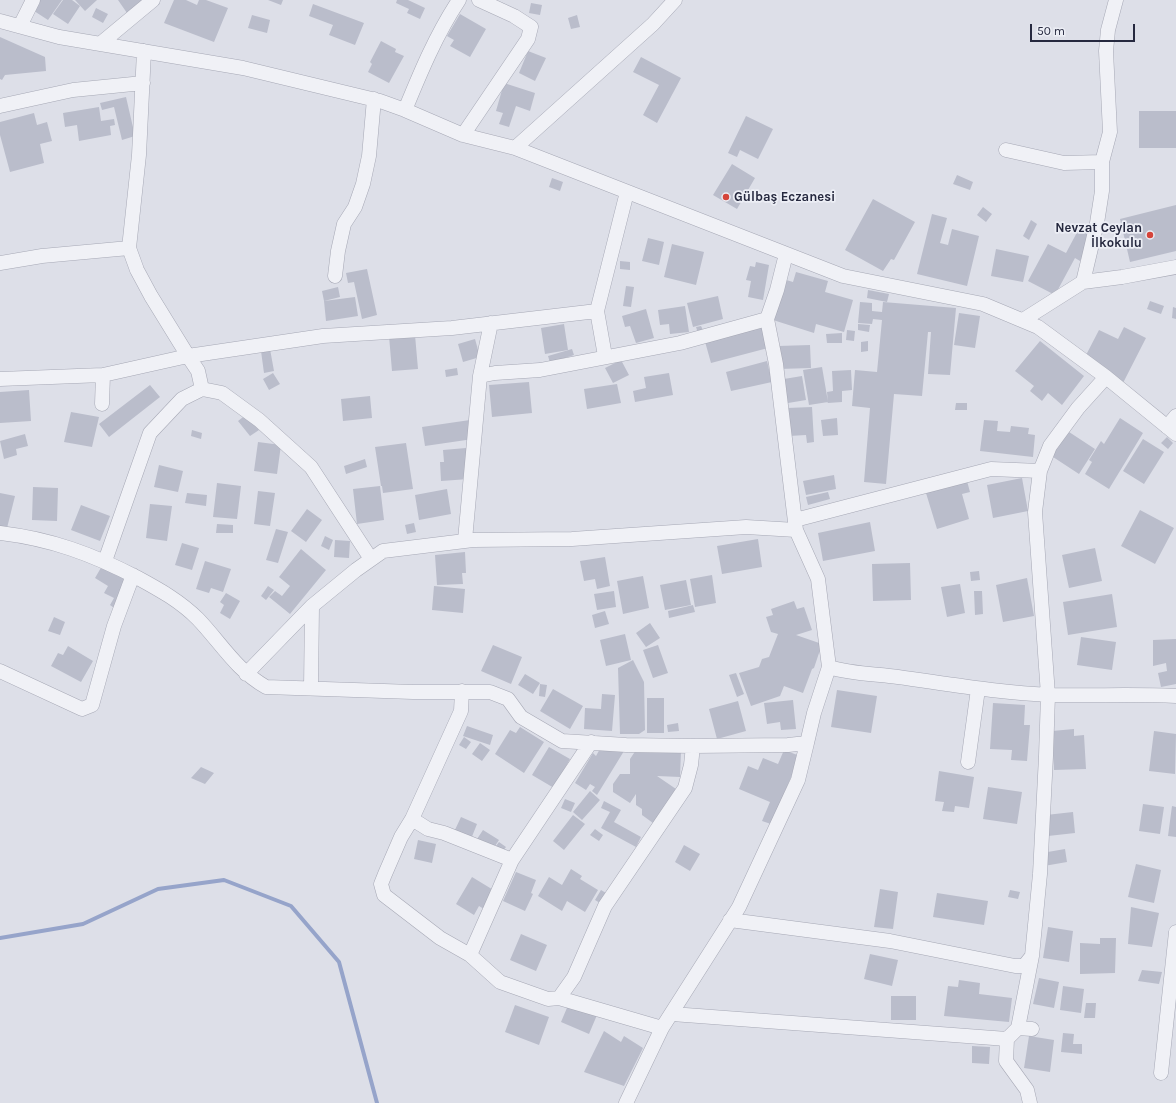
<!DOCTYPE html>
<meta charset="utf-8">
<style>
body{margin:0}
#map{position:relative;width:1176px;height:1103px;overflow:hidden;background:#dddfe8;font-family:Karla,sans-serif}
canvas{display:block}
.scale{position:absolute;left:1030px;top:24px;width:105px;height:18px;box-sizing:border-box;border:2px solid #26293f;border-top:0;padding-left:5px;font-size:12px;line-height:14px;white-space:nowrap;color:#26293f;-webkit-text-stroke:3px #eceef5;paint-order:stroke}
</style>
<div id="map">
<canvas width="1176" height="1103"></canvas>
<div class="scale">50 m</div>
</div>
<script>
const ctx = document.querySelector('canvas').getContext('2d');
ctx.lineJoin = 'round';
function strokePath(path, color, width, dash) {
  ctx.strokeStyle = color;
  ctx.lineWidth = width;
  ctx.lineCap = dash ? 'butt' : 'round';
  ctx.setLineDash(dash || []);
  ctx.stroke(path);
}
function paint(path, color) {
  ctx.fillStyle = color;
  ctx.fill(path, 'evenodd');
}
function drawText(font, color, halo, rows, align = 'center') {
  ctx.font = font + ' Karla,sans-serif';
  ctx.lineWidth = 3.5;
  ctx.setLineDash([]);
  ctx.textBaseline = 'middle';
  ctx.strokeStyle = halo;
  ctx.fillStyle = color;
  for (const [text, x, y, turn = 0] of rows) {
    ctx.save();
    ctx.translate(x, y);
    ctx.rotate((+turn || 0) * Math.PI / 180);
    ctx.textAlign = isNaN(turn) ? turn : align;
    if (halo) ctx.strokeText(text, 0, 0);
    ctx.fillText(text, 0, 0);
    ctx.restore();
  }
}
const stream = new Path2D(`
 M 0,938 L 83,924 L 158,889 L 224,880 L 291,906 L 339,962 L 377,1103`);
const building = new Path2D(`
 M 37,0 L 62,0 L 48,20 L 31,9 Z
 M 63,0 L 72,0 L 80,6 L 68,24 L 53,14 Z
 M 75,0 L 97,0 L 85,11 Z
 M 118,0 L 146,0 L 127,13 Z
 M 174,0 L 186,0 L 197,5 L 199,0 L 206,0 L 228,8 L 214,42 L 164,23 Z
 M 268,0 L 283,0 L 281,5 Z
 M 397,0 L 408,0 L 425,8 L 420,19 L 407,13 L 409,9 L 396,3 Z
 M 531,3 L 542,5 L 540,15 L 529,13 Z
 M 313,4 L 364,23 L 355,45 L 329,35 L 333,25 L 309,16 Z
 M 96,8 L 108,14 L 103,23 L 92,17 Z
 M 460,14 L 486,29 L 470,57 L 450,46 L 454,40 L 447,36 Z
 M 252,15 L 270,20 L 267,33 L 248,28 Z
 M 577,15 L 580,27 L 571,29 L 568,18 Z
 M 0,37 L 45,57 L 46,71 L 5,75 L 2,80 L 0,79 Z
 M 381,41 L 396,49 L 395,52 L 404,56 L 389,83 L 368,72 L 372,64 L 370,62 Z
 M 528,51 L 546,58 L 535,81 L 519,73 Z
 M 641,57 L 681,78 L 657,123 L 643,115 L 659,85 L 633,72 Z
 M 504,83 L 535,93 L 530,111 L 516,106 L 509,127 L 499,124 L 503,113 L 496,111 Z
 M 126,97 L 135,136 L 122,140 L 114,107 L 102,110 L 100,103 Z
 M 99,107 L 101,121 L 114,119 L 115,125 L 110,126 L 111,135 L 79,141 L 77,125 L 65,127 L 63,113 Z
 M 1139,111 L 1176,111 L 1176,148 L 1139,148 Z
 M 34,113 L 37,125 L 47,122 L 52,141 L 40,144 L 44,163 L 10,172 L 0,135 L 0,122 Z
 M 746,116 L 773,129 L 758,159 L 740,150 L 737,157 L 728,153 Z
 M 732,164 L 755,178 L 737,209 L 713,195 Z
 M 957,175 L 973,182 L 970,190 L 953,184 Z
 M 552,178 L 563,182 L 560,191 L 549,187 Z
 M 873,199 L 915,222 L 894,260 L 891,259 L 883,271 L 845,250 Z
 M 1176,205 L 1176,251 L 1130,262 L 1120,219 Z
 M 983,207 L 992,214 L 986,222 L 977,215 Z
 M 932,214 L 947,218 L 940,243 L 948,245 L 952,229 L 979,236 L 967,286 L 917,274 Z
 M 1031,220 L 1037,224 L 1029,240 L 1023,236 Z
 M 1082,223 L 1096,230 L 1080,261 L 1075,258 L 1055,295 L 1028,281 L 1048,244 L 1066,253 Z
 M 648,238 L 664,242 L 659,265 L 642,261 Z
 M 672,244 L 704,252 L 696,285 L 664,277 Z
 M 996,249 L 1029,256 L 1023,282 L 991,276 Z
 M 620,261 L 630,262 L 630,270 L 620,269 Z
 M 756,262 L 769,265 L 763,300 L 748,297 L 751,281 L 746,280 L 750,266 L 755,267 Z
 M 367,269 L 377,315 L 362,319 L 354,282 L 348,283 L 346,273 Z
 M 796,272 L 828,281 L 825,292 L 853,300 L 844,332 L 816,324 L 814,333 L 773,320 L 783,279 L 793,282 Z
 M 626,286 L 634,287 L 631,307 L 623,306 Z
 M 338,287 L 340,297 L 324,301 L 322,291 Z
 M 868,290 L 889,294 L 887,302 L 867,298 Z
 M 718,296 L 723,319 L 693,327 L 687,303 Z
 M 355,297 L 358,316 L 326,321 L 324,301 Z
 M 1150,301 L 1164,306 L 1161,314 L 1147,309 Z
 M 860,302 L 872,303 L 872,311 L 882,312 L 883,302 L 956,308 L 950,375 L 928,374 L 931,332 L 928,332 L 922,396 L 894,394 L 886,484 L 864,482 L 870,408 L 852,406 L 855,370 L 877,372 L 882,320 L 873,319 L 872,324 L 858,323 Z
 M 685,306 L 689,332 L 670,334 L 669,324 L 660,325 L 658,310 Z
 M 1173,307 L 1176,308 L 1176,319 L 1172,318 Z
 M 646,309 L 654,338 L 636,343 L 630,326 L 625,327 L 622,316 Z
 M 959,313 L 980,316 L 975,348 L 954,345 Z
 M 761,323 L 768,348 L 711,363 L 704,338 Z
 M 564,324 L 568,350 L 545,354 L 541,328 Z
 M 858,324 L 870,325 L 869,332 L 858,330 Z
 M 701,326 L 703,330 L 699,336 L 696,327 Z
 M 1124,327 L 1146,338 L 1123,383 L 1085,357 L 1099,330 L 1118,339 Z
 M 847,330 L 855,331 L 854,341 L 846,340 Z
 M 842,333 L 842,343 L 827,343 L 826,334 Z
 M 415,335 L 418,369 L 392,371 L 389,336 Z
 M 475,339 L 480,357 L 463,362 L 458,344 Z
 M 868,341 L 868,351 L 861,352 L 861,342 Z
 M 1040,341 L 1084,376 L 1062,405 L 1048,393 L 1042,401 L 1030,391 L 1034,386 L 1015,371 Z
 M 810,345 L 811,368 L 779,369 L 778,346 Z
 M 270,349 L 274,371 L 264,373 L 261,351 Z
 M 572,349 L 574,355 L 562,359 L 551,366 L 548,356 Z
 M 621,360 L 629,375 L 613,383 L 605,368 Z
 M 767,361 L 772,382 L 731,391 L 726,372 Z
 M 822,367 L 828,402 L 809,405 L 803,370 Z
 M 457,368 L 458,375 L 446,377 L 445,370 Z
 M 851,370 L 852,390 L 842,391 L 842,402 L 828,403 L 827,392 L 833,391 L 832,371 Z
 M 273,373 L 280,384 L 269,390 L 263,379 Z
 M 669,373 L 673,395 L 635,402 L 633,391 L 646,388 L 644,377 Z
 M 802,376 L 806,400 L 788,403 L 784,379 Z
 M 529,382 L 532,413 L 492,417 L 489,385 Z
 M 617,384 L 621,403 L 587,409 L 584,389 Z
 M 150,385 L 160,397 L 109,437 L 99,424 Z
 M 29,390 L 31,421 L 0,423 L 0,392 Z
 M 370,396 L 372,418 L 343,421 L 341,399 Z
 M 956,403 L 967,403 L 967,410 L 955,410 Z
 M 812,407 L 814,442 L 807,443 L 806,435 L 789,436 L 787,408 Z
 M 71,412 L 99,417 L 92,447 L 64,442 Z
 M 247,414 L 259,430 L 250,436 L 238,421 Z
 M 837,418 L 838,435 L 823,436 L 821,420 Z
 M 1120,418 L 1143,433 L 1109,489 L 1085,474 L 1092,462 L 1089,460 L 1101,441 L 1104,444 Z
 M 470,420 L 473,439 L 425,446 L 422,427 Z
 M 984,420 L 998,421 L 997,431 L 1010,432 L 1011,426 L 1029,428 L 1028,434 L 1035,435 L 1033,457 L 980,451 Z
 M 192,430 L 202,433 L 201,439 L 191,436 Z
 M 1066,430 L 1095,449 L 1079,474 L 1050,455 Z
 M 25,434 L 28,446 L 16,449 L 17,455 L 4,459 L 0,441 Z
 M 1167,437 L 1173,443 L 1168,449 L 1161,443 Z
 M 1143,439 L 1164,452 L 1144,484 L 1123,471 Z
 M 258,442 L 281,445 L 277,474 L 254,471 Z
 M 406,443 L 413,489 L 383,493 L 382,486 L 381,486 L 375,447 Z
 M 466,448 L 469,479 L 441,481 L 440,462 L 444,462 L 443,450 Z
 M 365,459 L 367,467 L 346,474 L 344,466 Z
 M 159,465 L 183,471 L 178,492 L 154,487 Z
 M 834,475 L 836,489 L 806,495 L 803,481 Z
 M 1022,478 L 1028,511 L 993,518 L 987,485 Z
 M 967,481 L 970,492 L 962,494 L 969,519 L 937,529 L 926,493 Z
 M 217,483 L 241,486 L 237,519 L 213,517 Z
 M 380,486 L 384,520 L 357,524 L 353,489 Z
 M 33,487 L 58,488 L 57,521 L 32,520 Z
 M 447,489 L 451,514 L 419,520 L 415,495 Z
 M 258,491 L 275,493 L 270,526 L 254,524 Z
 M 828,492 L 830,499 L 808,505 L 806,497 Z
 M 0,493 L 15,496 L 7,528 L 0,526 Z
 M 187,493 L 207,495 L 206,506 L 185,503 Z
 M 150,504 L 172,506 L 167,541 L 146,538 Z
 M 81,505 L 110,516 L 100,541 L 71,530 Z
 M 307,509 L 322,520 L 306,542 L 291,531 Z
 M 1140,510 L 1174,528 L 1155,564 L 1121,546 Z
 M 870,522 L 875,551 L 823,561 L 818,533 Z
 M 414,523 L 416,532 L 407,534 L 405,525 Z
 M 217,524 L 233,525 L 233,533 L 216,533 Z
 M 276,529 L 288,532 L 278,563 L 266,560 Z
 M 325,536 L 333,540 L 329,550 L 321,546 Z
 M 758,539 L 762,567 L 722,574 L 717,546 Z
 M 335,540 L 350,541 L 349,558 L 334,557 Z
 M 182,543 L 199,548 L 192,570 L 175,565 Z
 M 1095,548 L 1102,581 L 1069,588 L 1062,555 Z
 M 301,549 L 326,570 L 290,614 L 269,597 L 275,591 L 282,596 L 290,586 L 279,577 Z
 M 465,552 L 466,573 L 462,573 L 463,584 L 437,585 L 435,555 Z
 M 605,557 L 610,586 L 597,589 L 595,579 L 584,581 L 580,561 Z
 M 106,559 L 134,576 L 114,608 L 110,605 L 114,598 L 104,593 L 108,586 L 95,578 Z
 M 205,561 L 231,569 L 223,592 L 211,588 L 209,593 L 196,589 Z
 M 910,563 L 911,600 L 873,601 L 872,564 Z
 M 979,571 L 980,580 L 971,581 L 970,572 Z
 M 712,575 L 716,603 L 695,607 L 690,579 Z
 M 643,576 L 649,608 L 623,614 L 617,581 Z
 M 1027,578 L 1034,616 L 1003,622 L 996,585 Z
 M 686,580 L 691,605 L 665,610 L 660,585 Z
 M 960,584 L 965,613 L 947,617 L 941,587 Z
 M 268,586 L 274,590 L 266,600 L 261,596 Z
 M 434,586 L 465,589 L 463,613 L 432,610 Z
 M 614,591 L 616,607 L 597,610 L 594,594 Z
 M 974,591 L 982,591 L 983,614 L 975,615 Z
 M 226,593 L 240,601 L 230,619 L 220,613 L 224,605 L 220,602 Z
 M 1112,594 L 1117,627 L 1068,635 L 1063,602 Z
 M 794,601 L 797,609 L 804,607 L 812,630 L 796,635 L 822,644 L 814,668 L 812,669 L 803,693 L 784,686 L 780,696 L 751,706 L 739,673 L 759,667 L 762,659 L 769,657 L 778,634 L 771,632 L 766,617 L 773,615 L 771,609 Z
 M 693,605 L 695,612 L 669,618 L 668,611 Z
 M 605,611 L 609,624 L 595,628 L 592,615 Z
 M 54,617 L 65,622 L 60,635 L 48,631 Z
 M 650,623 L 660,638 L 646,647 L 636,633 Z
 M 625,634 L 631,660 L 606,666 L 600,640 Z
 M 1081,637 L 1116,642 L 1112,670 L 1077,665 Z
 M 1176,639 L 1176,684 L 1161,687 L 1158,673 L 1167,671 L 1166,663 L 1153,666 L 1153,640 Z
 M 493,645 L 522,657 L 511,684 L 481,671 Z
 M 658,645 L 668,673 L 653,678 L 643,650 Z
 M 68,646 L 93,661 L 81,682 L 51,666 L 58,653 L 63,655 Z
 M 633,660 L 644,682 L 645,730 L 639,734 L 620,734 L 618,668 Z
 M 736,673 L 744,694 L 737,697 L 729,675 Z
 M 525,674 L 540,683 L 533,694 L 518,685 Z
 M 540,684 L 547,685 L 545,697 L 539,696 Z
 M 553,689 L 583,706 L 570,729 L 540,711 Z
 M 837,690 L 877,696 L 871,733 L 831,727 Z
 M 602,694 L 615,695 L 612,731 L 584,729 L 585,708 L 601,709 Z
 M 647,698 L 664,698 L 664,733 L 647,733 Z
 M 793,700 L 796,729 L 781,730 L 780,722 L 767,724 L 764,703 Z
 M 738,701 L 746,731 L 717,739 L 709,709 Z
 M 993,703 L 1025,705 L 1024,725 L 1030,725 L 1027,761 L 1011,760 L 1012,750 L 990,749 Z
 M 678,723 L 679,731 L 668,732 L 667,725 Z
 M 467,726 L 493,735 L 490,745 L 463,736 Z
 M 520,727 L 544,742 L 524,773 L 495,754 L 510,730 L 516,733 Z
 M 1074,729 L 1074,736 L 1084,735 L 1086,769 L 1054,770 L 1052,731 Z
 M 1154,731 L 1176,734 L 1175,774 L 1149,771 Z
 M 464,737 L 471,742 L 466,749 L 459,745 Z
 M 480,743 L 490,750 L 482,761 L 472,754 Z
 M 602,745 L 624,751 L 597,795 L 592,791 L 595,787 L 590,784 L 586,790 L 575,783 L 593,753 L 596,756 Z
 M 549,747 L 570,759 L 554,788 L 532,775 Z
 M 636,750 L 681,751 L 680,777 L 657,776 L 676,789 L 653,823 L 642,815 L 642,809 L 636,805 L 636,794 L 630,803 L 613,792 L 613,784 L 620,774 L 630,774 L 630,759 Z
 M 784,750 L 800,756 L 771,824 L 762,821 L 770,802 L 739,789 L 748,766 L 758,770 L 763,758 L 778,764 Z
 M 201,767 L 214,773 L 205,784 L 191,778 Z
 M 939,771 L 974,777 L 969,808 L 955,806 L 954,812 L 942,811 L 944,802 L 935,801 Z
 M 988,787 L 1022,792 L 1017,824 L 983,819 Z
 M 590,791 L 600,800 L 582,820 L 573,812 Z
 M 565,799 L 575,803 L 571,812 L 561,808 Z
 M 604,801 L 621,810 L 614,822 L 641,837 L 636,847 L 601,828 L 610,812 L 601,808 Z
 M 1143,804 L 1164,807 L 1160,834 L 1139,831 Z
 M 1172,806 L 1176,807 L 1176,837 L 1168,836 Z
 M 1073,812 L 1075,833 L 1048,836 L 1046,815 Z
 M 573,815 L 585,824 L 564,850 L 553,841 Z
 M 461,817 L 477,824 L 471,839 L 454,832 Z
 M 595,829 L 603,835 L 599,841 L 590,835 Z
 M 483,830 L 499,840 L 489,855 L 473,845 Z
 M 418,840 L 436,844 L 432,863 L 414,859 Z
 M 499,842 L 506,847 L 496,860 L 489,855 Z
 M 684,845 L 700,854 L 690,871 L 675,862 Z
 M 1065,849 L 1067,862 L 1044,866 L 1042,853 Z
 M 1136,864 L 1161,870 L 1154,903 L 1128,897 Z
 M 571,869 L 582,876 L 580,879 L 598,890 L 585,912 L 567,901 L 562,911 L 538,896 L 549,877 L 562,885 Z
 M 516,872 L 536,880 L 531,893 L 533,894 L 525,911 L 503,901 Z
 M 472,877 L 495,891 L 484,909 L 479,906 L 474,915 L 456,904 Z
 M 880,889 L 898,892 L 893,929 L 874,927 Z
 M 601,890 L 606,893 L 600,903 L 595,900 Z
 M 1010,890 L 1020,892 L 1018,899 L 1008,897 Z
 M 937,893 L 988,901 L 984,925 L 933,917 Z
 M 1131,907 L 1159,913 L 1152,947 L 1128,944 Z
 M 1048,927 L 1073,931 L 1069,962 L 1043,958 Z
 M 521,934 L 547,945 L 536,971 L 510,960 Z
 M 1100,938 L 1116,938 L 1115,973 L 1080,974 L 1080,943 L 1100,944 Z
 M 870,954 L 898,960 L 892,986 L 864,979 Z
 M 1142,970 L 1162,972 L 1159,984 L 1138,981 Z
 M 1039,978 L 1059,982 L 1054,1008 L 1033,1004 Z
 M 959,980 L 980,983 L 979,994 L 1012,998 L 1009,1022 L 944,1016 L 948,986 L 958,987 Z
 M 1063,986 L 1084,989 L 1081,1013 L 1060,1010 Z
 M 891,996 L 916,996 L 916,1020 L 891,1020 Z
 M 569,1003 L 597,1015 L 589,1034 L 561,1022 Z
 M 1086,1003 L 1096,1003 L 1095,1018 L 1084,1018 Z
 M 515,1005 L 549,1017 L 539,1045 L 505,1032 Z
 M 604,1031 L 621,1042 L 624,1036 L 643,1048 L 624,1086 L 584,1072 Z
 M 1063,1033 L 1074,1034 L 1073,1044 L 1082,1044 L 1082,1054 L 1061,1052 Z
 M 1029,1036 L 1054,1040 L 1050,1072 L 1024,1068 Z
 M 972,1046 L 990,1047 L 989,1064 L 972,1063 Z`);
const minor = new Path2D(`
 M 0,21 L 59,37 L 243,68 L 380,101 L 405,110 L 463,135 L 515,148 L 843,276 L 983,304 L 1038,327 L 1106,377 L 1176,434
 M 20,26 L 33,0
 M 100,44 L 153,0
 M 144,51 L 139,155 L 129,248 L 137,270 L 151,296 L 188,356 L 323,336 L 452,328 L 597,311
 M 0,106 L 73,90 L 143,83
 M 405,110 C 421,71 436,35 459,0
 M 463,135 L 528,39 L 531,27 L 514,16 L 479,0
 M 515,148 L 653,24 L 675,0
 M 1006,150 L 1064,163 L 1102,162
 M 786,254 L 777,290 L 767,319 L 776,364 L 796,530 L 818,579 L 829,667
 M 0,263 L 42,256 L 129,248
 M 335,276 L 338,251 L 344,224 L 355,207 L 363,184 L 369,156 L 374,99
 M 1083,282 L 1097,223 L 1102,191 L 1102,162 L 1110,132 L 1106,51 L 1108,30 L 1116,0
 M 1023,320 L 1083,282 L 1122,277 L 1176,267
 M 605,356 L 597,311 L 627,192
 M 480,376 L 495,373 L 540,370 L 680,343 L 767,319
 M 0,379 L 103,375 L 188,356 L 198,371 L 202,389
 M 102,404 L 103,375
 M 1167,427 L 1176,416
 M 795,520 L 991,469 L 1040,471
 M 0,533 C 51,539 92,554 138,578 C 160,590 180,601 198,619 C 221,643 236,670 266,687 L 413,692 L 490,692 L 508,699 L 521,717 L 562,741 L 626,745 L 693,746 L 788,745 L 807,743 L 814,713 L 829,667 C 851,674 875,674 898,677 C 949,684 1000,693 1052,695 C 1093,696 1134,694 1176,696
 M 465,540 L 480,376 L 491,323
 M 105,561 L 150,433 L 182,399 L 202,389 L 222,393 L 259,420 L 311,467 L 371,559
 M 0,671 L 82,709 L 92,705 L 114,626 L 133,575
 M 246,674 L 312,606 L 356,570 L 383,551 L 473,540 L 572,539 L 746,527 L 796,530
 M 311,688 L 312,606
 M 462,691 L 461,711 L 412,819 L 401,837 L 385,874 L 381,884 L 384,895 L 440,938 L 470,955 L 500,982 L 548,999 L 559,998 L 574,977 L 605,906 L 685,788 L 691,765 L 693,746
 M 968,762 L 978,689
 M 412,819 L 428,829 L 444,833 L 512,860
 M 730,920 L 890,941 L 1015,966 L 1024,966 L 1032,956 L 1040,874 L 1046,756 L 1048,695 L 1035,512 L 1040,471 L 1050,446 L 1078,408 L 1106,377
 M 470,955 L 512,860 L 591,742
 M 559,998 L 662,1028
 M 672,1014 L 1007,1039 L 1006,1061 L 1027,1090 L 1030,1103
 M 1018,1028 L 1032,1029
 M 1007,1039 L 1018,1028 L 1032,956
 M 1161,1073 L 1176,932
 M 626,1103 L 662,1028 L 739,907 L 798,780 L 807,743`);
const markers = [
 [726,197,4,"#d5443a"],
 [1150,235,4,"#d5443a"]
];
const poiNames = [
 ["Gülbaş Eczanesi",734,197],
 ["Nevzat Ceylan",1142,228,"right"],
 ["İlkokulu",1142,243,"right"]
];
strokePath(stream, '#96a4ca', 4);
paint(building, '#babdcb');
strokePath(minor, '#a6a8b5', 15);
strokePath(minor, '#f0f1f6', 14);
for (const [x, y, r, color] of markers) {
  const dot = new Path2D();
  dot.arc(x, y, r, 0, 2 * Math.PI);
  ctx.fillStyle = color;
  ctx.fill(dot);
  strokePath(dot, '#eceef5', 1.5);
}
drawText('bold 13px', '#26293f', '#eceef5', poiNames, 'left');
</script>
